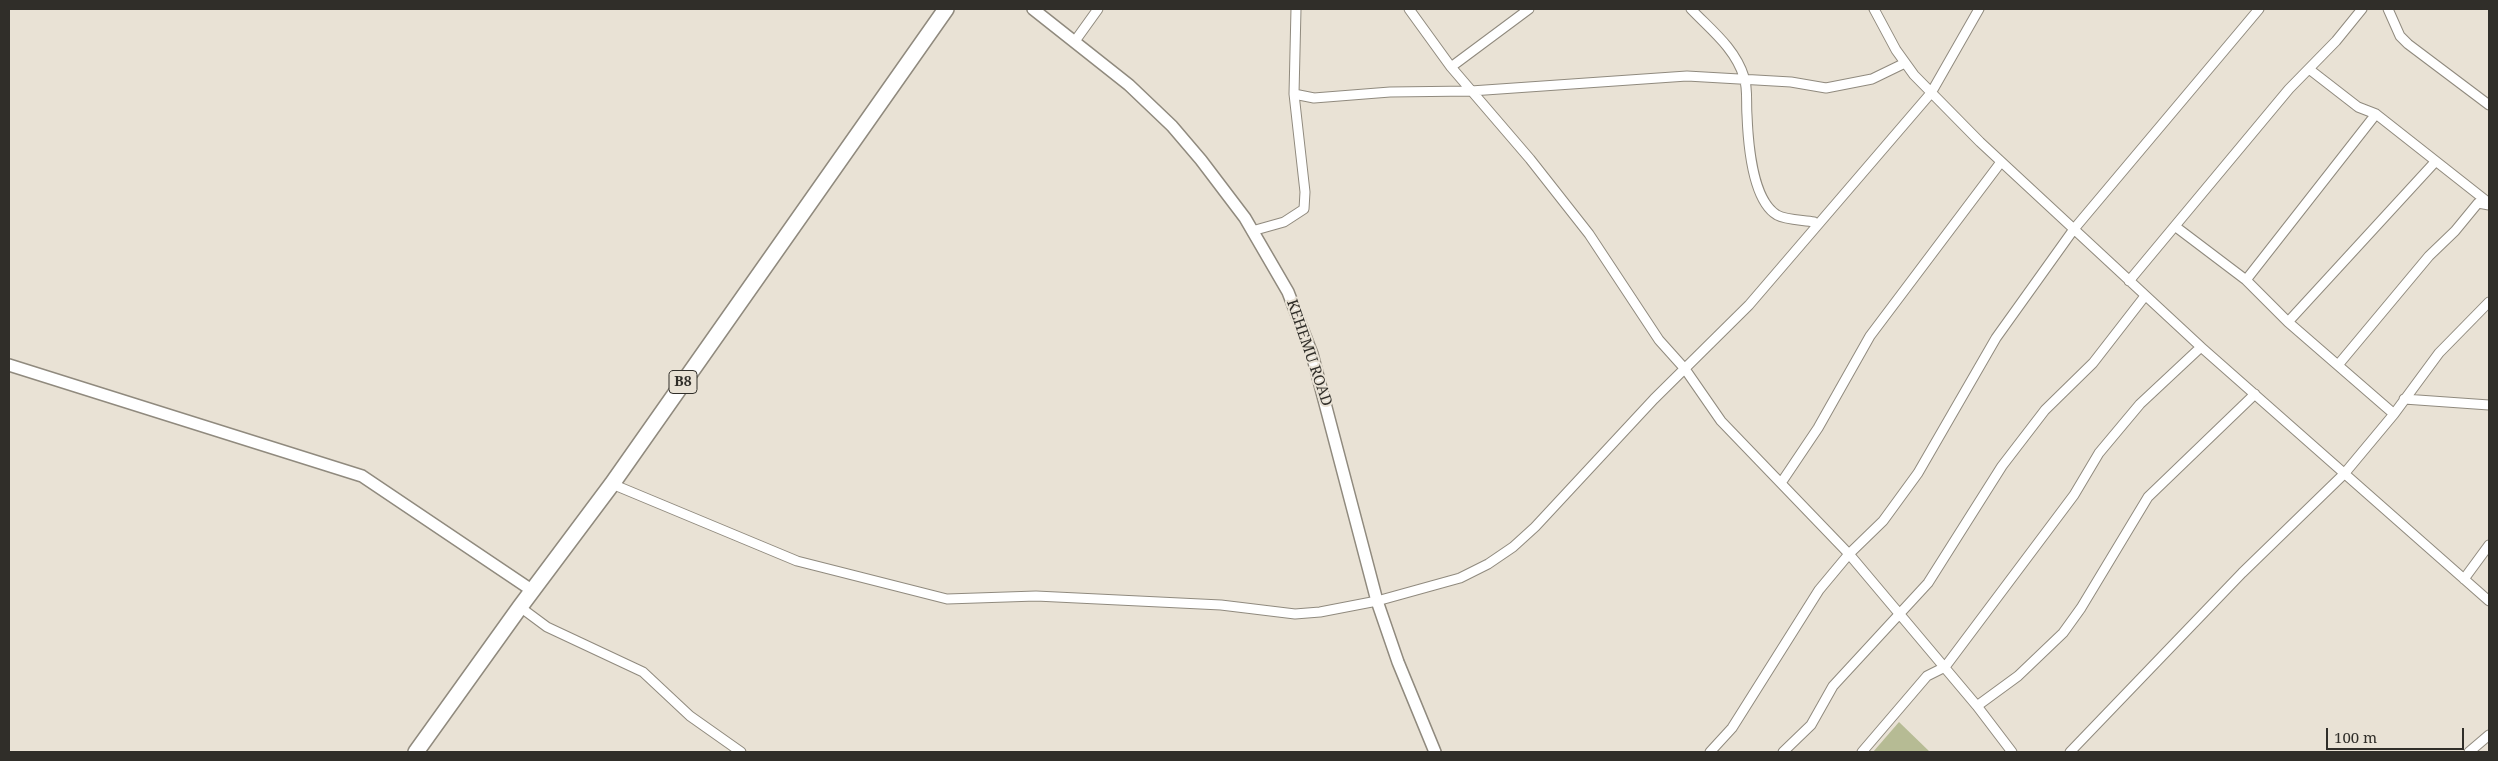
<!DOCTYPE html>
<style>
body{margin:0}
#map{position:relative;width:2498px;height:761px;overflow:hidden;background:#e9e2d5;font-family:"Noto Serif",serif}
canvas{display:block}
.frame{position:absolute;inset:0;border:10px solid #302e29;pointer-events:none}
.scale{position:absolute;left:2326px;top:728px;width:138px;height:22px;box-sizing:border-box;border:2px solid #302e29;border-top:0;padding-left:6px;font-size:15px;line-height:18px;white-space:nowrap;color:#302e29;-webkit-text-stroke:4px #e9e2d5;paint-order:stroke}
</style>
<div id="map">
<canvas width="2498" height="761"></canvas>
<div class="frame"></div>
<div class="scale">100 m</div>
</div>
<script>
const ctx = document.querySelector('canvas').getContext('2d');
ctx.lineJoin = 'round';
function paint(path, color) {
  ctx.fillStyle = color;
  ctx.fill(path, 'evenodd');
}
function strokePath(path, color, width, dash) {
  ctx.strokeStyle = color;
  ctx.lineWidth = width;
  ctx.lineCap = dash ? 'butt' : 'round';
  ctx.setLineDash(dash || []);
  ctx.stroke(path);
}
function drawText(font, color, halo, rows, align = 'center') {
  ctx.font = font + ' "Noto Serif",serif';
  ctx.lineWidth = 4;
  ctx.setLineDash([]);
  ctx.textBaseline = 'middle';
  ctx.strokeStyle = halo;
  ctx.fillStyle = color;
  for (const [text, x, y, turn = 0] of rows) {
    ctx.save();
    ctx.translate(x, y);
    ctx.rotate((+turn || 0) * Math.PI / 180);
    ctx.textAlign = isNaN(turn) ? turn : align;
    if (halo) ctx.strokeText(text, 0, 0);
    ctx.fillText(text, 0, 0);
    ctx.restore();
  }
}
const green = new Path2D(`
 M 1899,722 L 1930,752 L 1873,752 Z`);
const street = new Path2D(`
 M 1409,9 L 1451,67 L 1530,159 L 1589,234 L 1659,340 L 1685,369 L 1721,421 L 1849,554 L 1977,706 L 2012,752
 M 1691,9 C 1711,30 1735,48 1744,77 C 1748,88 1746,103 1747,115 C 1748,141 1752,200 1777,215 C 1786,220 1803,220 1814,222 L 1817,224
 M 1874,9 L 1896,50 L 1914,75 L 1980,142 L 2201,347 L 2489,601
 M 2388,9 L 2400,36 L 2408,44 L 2489,105
 M 1075,41 L 1098,9
 M 1451,67 L 1529,9
 M 2309,69 L 2358,107 L 2376,114 L 2489,203
 M 1294,94 L 1314,98 L 1390,92 L 1471,91 L 1687,76 L 1791,82 L 1826,88 L 1872,79 L 1905,63
 M 2176,227 L 2246,280 L 2288,322 L 2394,414
 M 1252,231 L 1284,222 L 1304,209 L 1305,192 L 1294,94 L 1296,9
 M 2246,280 L 2376,114
 M 2129,281 L 2289,89 L 2336,41 L 2362,9
 M 2288,322 L 2435,162
 M 2338,365 L 2429,256 L 2455,231 L 2478,203 L 2489,205
 M 2404,399 L 2489,405
 M 1781,483 L 1818,428 L 1870,336 L 2001,162
 M 612,484 L 797,561 L 947,599 L 1036,596 L 1221,605 L 1295,614 L 1320,612 L 1377,601 L 1460,578 L 1488,564 L 1513,547 L 1535,527 L 1654,399 L 1749,305 L 1931,93 L 1979,9
 M 2464,579 L 2489,545
 M 520,607 L 547,627 L 643,672 L 690,716 L 741,752
 M 1977,706 L 2018,676 L 2063,633 L 2081,608 L 2148,497 L 2255,394
 M 1710,752 L 1732,728 L 1819,590 L 1849,554 L 1883,521 L 1918,473 L 1996,338 L 2074,229 L 2259,9
 M 1783,752 L 1811,725 L 1833,686 L 1928,583 L 2002,466 L 2045,410 L 2093,363 L 2145,296
 M 1862,752 L 1927,676 L 1945,667 L 2074,495 L 2099,453 L 2140,404 L 2201,347
 M 2070,752 L 2242,573 L 2344,474 L 2394,414 L 2439,353 L 2489,302
 M 2469,752 L 2489,735`);
const secondary = new Path2D(`
 M 1033,9 L 1129,85 L 1172,126 L 1201,160 L 1245,218 L 1288,292 L 1312,354 L 1377,601 L 1398,662 L 1435,752
 M 9,365 L 362,476 L 533,591`);
const highway = new Path2D(`
 M 416,752 L 520,607 L 612,484 L 946,9`);
const shields = [
 [683,382,28]
];
const shieldNames = [
 ["B8",683,382]
];
const streetNames = [
 ["KEHEMU ROAD",1309,353,71]
];
paint(green, '#b6bb94');
strokePath(street, '#908a7e', 11);
strokePath(secondary, '#908a7e', 14);
strokePath(highway, '#908a7e', 18);
strokePath(street, '#fff', 9);
strokePath(secondary, '#fff', 11);
strokePath(highway, '#fff', 15);
for (const [x, y, w] of shields) {
  const box = new Path2D();
  box.roundRect(x - w / 2, y - 11.5, w, 23, 4);
  ctx.fillStyle = '#e9e2d5';
  ctx.fill(box);
  strokePath(box, '#302e29', 1);
}
drawText('bold 14px', '#302e29', null, shieldNames);
drawText('15px', '#302e29', '#e9e2d5', streetNames);
</script>
